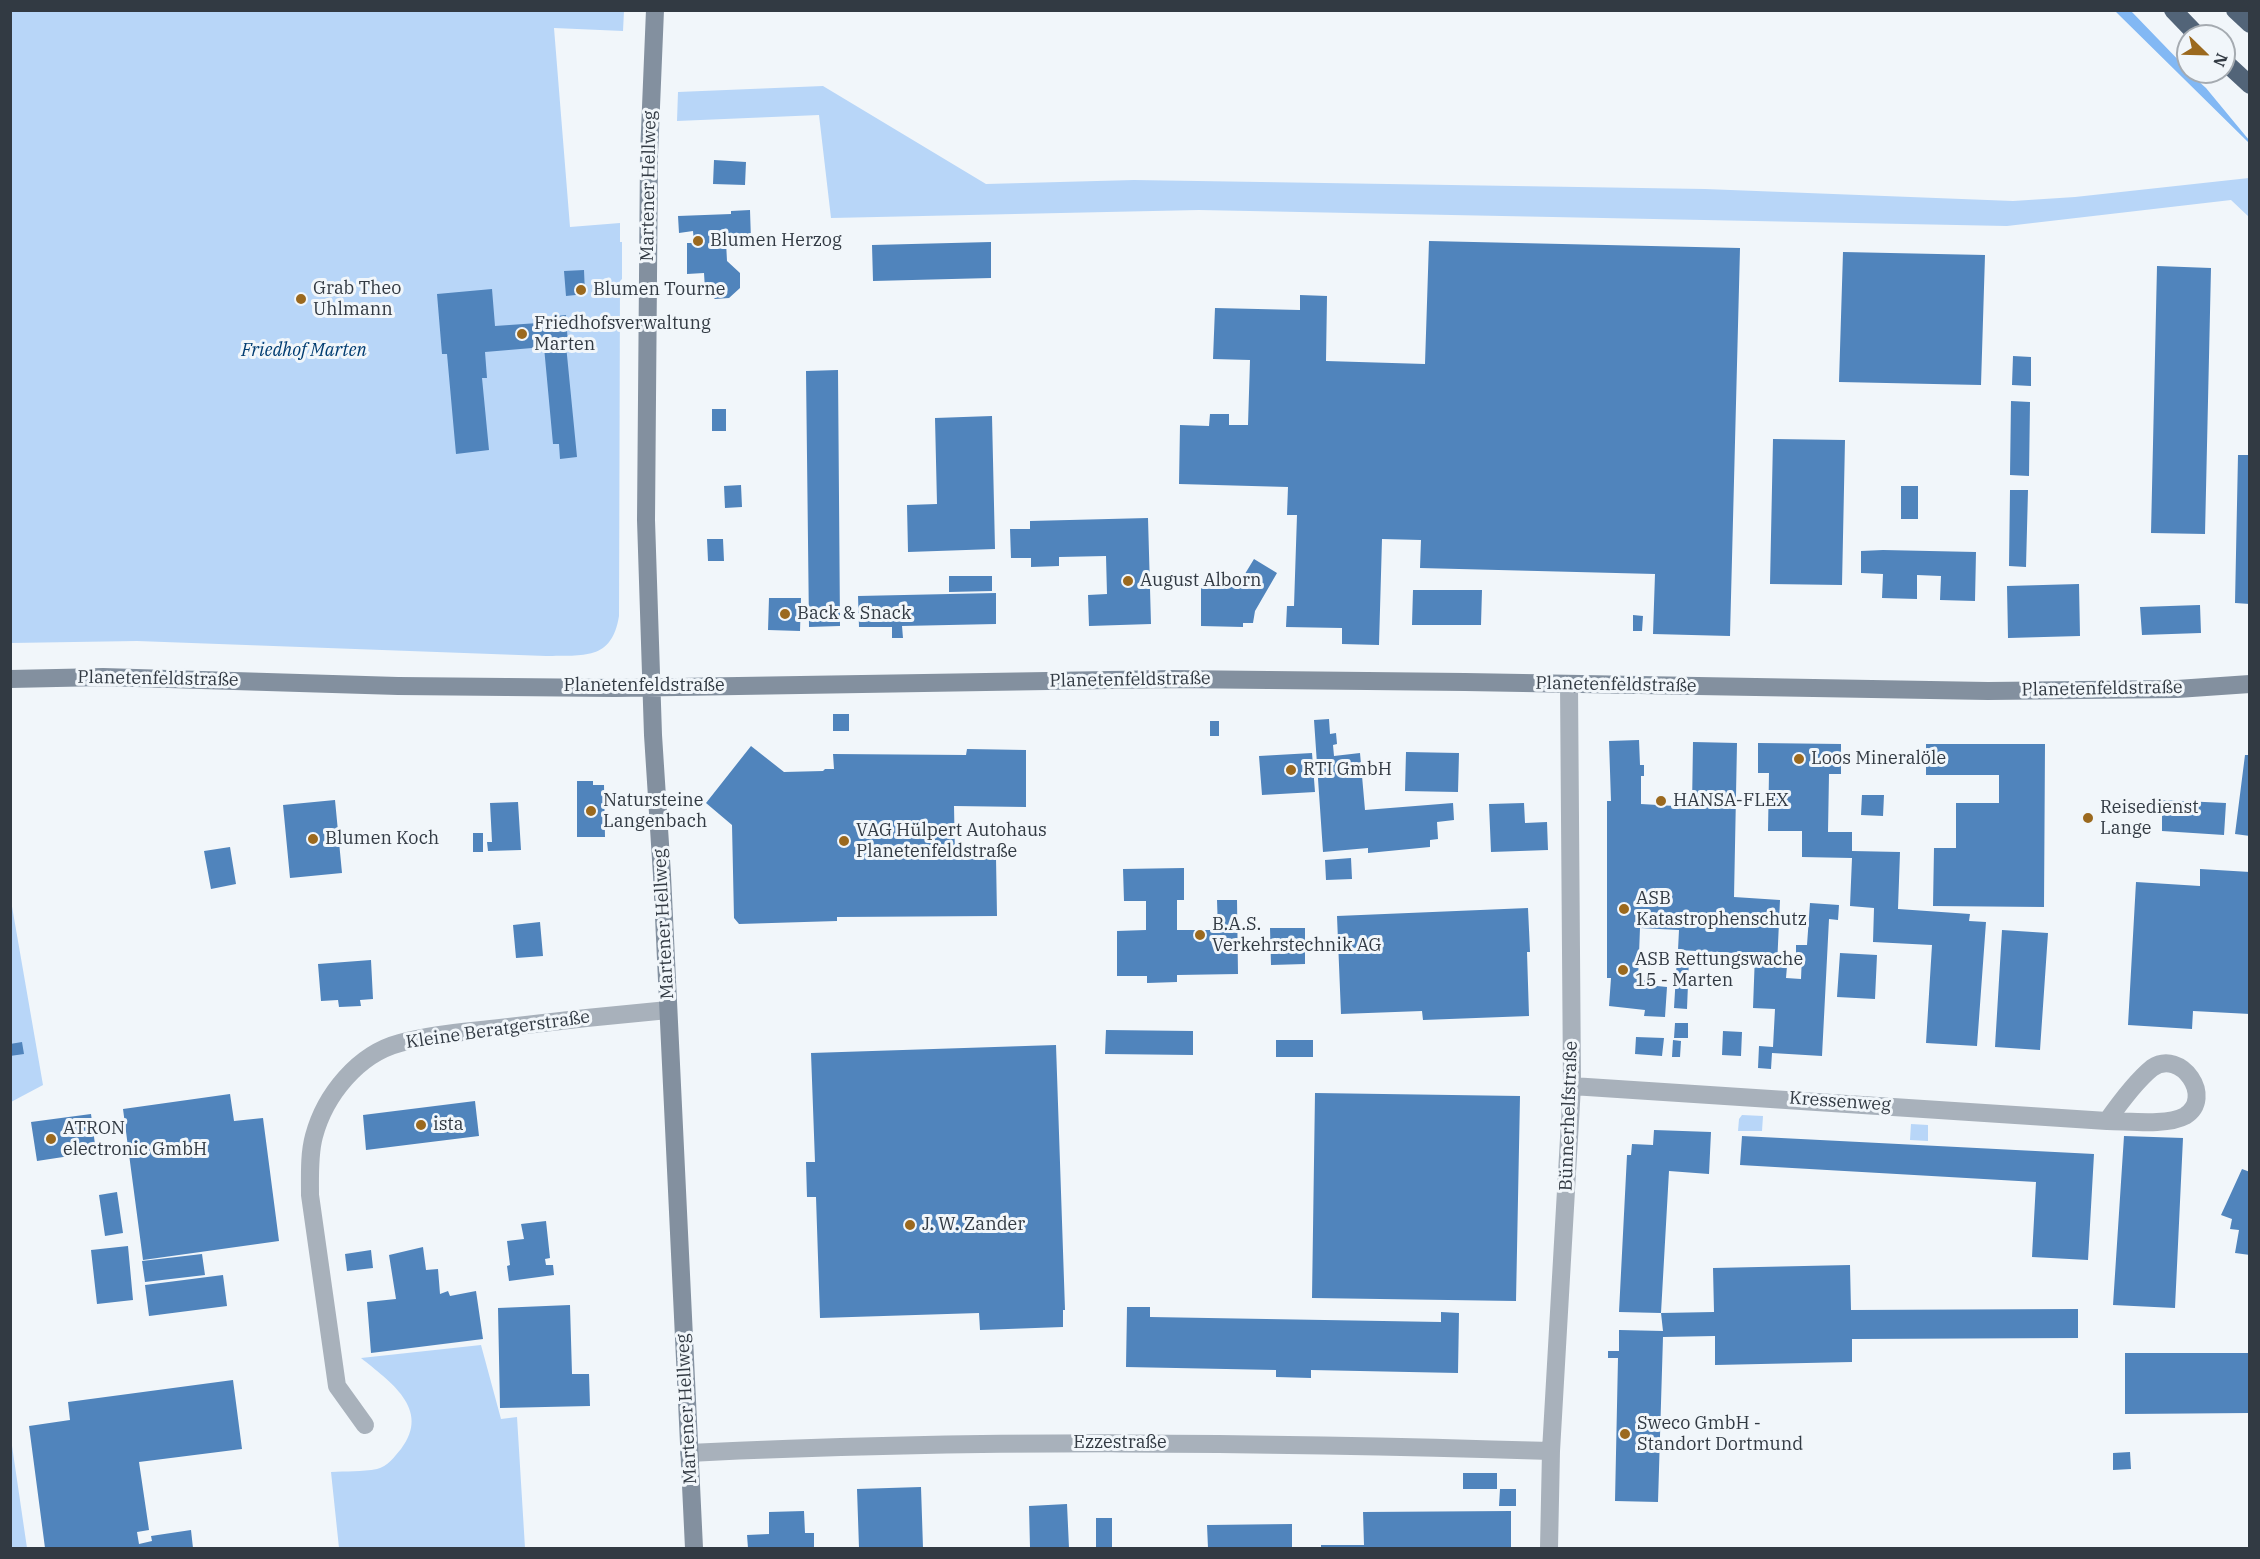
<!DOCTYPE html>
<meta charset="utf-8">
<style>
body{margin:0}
#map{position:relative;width:2260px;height:1559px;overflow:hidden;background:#f1f6fa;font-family:"IBM Plex Serif",serif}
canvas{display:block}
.frame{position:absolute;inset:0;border:12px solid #323a43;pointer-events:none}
.north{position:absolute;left:2176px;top:24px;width:60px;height:60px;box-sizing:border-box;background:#f1f6fa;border:2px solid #a5abb1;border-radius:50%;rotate:113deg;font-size:16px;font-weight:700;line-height:24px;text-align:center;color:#323a43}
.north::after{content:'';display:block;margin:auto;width:21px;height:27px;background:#9b691e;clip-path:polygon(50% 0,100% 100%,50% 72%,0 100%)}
</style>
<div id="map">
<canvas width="2260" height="1559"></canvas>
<div class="frame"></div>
<div class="north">N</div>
</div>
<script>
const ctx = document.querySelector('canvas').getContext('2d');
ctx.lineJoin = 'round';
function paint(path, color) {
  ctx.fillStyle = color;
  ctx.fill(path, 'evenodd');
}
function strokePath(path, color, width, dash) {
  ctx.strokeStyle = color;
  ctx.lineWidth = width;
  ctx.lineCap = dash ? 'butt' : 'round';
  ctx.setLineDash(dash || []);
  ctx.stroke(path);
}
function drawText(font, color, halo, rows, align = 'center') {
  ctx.font = font + ' "IBM Plex Serif",serif';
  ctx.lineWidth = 6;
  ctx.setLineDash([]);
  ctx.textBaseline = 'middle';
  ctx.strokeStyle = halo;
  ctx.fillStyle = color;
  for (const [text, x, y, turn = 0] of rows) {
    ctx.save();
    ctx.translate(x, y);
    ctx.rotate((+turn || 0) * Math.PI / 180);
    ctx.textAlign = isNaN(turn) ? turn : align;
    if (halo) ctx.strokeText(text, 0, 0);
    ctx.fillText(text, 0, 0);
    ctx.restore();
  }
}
const green = new Path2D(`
 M 10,11 L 624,11 L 623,31 L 554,28 L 570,227 L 620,223 L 620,242 L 622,242 L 622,279 L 620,281 L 619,616 C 612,661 583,655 546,656 L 137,641 L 11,643 Z
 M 823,86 L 986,184 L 1134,180 L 1705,189 L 2013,201 L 2075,197 L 2249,178 L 2249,217 L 2231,200 L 2007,226 L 1199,210 L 831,218 L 819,115 L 677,121 L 678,92 Z
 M 10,895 L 43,1085 L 11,1102 L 10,1102 Z
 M 1742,1115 L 1763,1116 L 1762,1131 L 1738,1131 L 1739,1119 Z
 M 1911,1124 L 1928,1125 L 1928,1141 L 1910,1140 Z
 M 481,1345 L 501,1419 L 517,1417 L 525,1548 L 339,1548 L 331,1472 C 346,1471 362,1472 377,1469 C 387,1467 395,1456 401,1449 C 432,1409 389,1381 361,1358 Z
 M 11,1439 L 27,1548 L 11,1548 Z`);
const forest = new Path2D(`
 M 2115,11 L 2131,11 L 2188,70 L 2188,72 L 2206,88 L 2249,140 L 2249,143 Z`);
const building = new Path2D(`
 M 714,160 L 746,162 L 745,185 L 713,184 Z
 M 750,210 L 751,241 L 726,242 L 727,261 L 740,273 L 740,288 L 729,298 L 715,299 L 705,289 L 704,273 L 687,274 L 687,243 L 694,243 L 693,231 L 679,233 L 678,216 L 731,214 L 731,211 Z
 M 1429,241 L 1740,248 L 1730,636 L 1653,634 L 1655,574 L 1420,568 L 1421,540 L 1382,539 L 1379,645 L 1342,644 L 1342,628 L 1286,627 L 1287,606 L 1294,606 L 1297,515 L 1287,515 L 1288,487 L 1179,484 L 1180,425 L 1209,426 L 1210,414 L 1229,414 L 1229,425 L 1248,425 L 1250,360 L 1213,359 L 1215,308 L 1300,310 L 1300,295 L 1327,296 L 1326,361 L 1425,364 Z
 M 991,242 L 991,278 L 873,281 L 872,245 Z
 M 1843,252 L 1985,255 L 1981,385 L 1839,382 Z
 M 2157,266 L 2211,268 L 2205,534 L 2151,533 Z
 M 584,270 L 585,294 L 566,296 L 564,271 Z
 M 492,289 L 495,326 L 538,323 L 538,318 L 566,315 L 568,345 L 566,345 L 577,457 L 560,459 L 559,444 L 553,444 L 544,347 L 485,352 L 487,378 L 482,378 L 489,450 L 456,454 L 447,354 L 442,354 L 437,294 Z
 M 2013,356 L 2031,357 L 2031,386 L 2012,385 Z
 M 838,370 L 840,626 L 809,627 L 806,371 Z
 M 2011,401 L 2030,402 L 2029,476 L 2010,475 Z
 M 712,409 L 726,409 L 726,431 L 712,431 Z
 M 992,416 L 995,549 L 908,552 L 907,505 L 937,504 L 935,418 Z
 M 1773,439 L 1845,440 L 1842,585 L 1770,584 Z
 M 2238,455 L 2250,455 L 2250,604 L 2235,603 Z
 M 741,485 L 742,507 L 725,508 L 724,486 Z
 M 1901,486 L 1918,486 L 1918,519 L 1901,519 Z
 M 2010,490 L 2028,490 L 2026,567 L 2009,566 Z
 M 1148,518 L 1151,624 L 1089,626 L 1088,595 L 1107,594 L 1106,556 L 1059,557 L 1059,566 L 1031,567 L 1031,558 L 1011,558 L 1010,529 L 1030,529 L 1030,521 Z
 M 707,539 L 723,539 L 724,561 L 708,561 Z
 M 1883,550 L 1976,552 L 1975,601 L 1940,600 L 1941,576 L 1917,575 L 1917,599 L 1882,598 L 1883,574 L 1861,573 L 1861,551 Z
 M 1254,559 L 1277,573 L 1255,611 L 1253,623 L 1243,623 L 1243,627 L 1201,626 L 1201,586 L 1237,587 Z
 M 949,576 L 992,576 L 992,591 L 949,592 Z
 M 2079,584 L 2080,636 L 2008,638 L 2007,586 Z
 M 1413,590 L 1482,590 L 1481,625 L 1412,625 Z
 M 996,593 L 996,624 L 902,626 L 903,638 L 892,638 L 892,627 L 859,627 L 858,596 Z
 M 769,598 L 801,598 L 800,631 L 768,630 Z
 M 2200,605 L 2201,633 L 2142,635 L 2140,607 Z
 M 1633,615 L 1643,616 L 1642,631 L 1633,631 Z
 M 833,714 L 849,714 L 849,731 L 833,731 Z
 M 1329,719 L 1330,734 L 1336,733 L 1337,744 L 1333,745 L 1334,756 L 1360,753 L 1365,810 L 1453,803 L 1454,820 L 1437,822 L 1438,839 L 1430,840 L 1430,847 L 1368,853 L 1368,848 L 1323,852 L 1314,720 Z
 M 1210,721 L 1219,721 L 1219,736 L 1210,736 Z
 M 1639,740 L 1640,765 L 1644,765 L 1644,776 L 1641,776 L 1641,804 L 1692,807 L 1693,742 L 1737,743 L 1734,897 L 1780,900 L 1777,966 L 1787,966 L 1786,978 L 1801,979 L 1802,954 L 1796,953 L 1796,945 L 1807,945 L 1810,903 L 1839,905 L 1838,920 L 1829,919 L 1822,1056 L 1772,1053 L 1771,1069 L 1758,1068 L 1759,1046 L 1773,1047 L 1775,1009 L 1753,1008 L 1755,954 L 1678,950 L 1679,930 L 1640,928 L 1638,980 L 1648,980 L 1647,985 L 1667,987 L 1665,1017 L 1644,1016 L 1645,1010 L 1609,1006 L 1611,978 L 1607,978 L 1607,801 L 1611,801 L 1609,741 Z
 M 1758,743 L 1841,744 L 1841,774 L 1829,774 L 1828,832 L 1852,832 L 1852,851 L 1900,852 L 1898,909 L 1970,914 L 1969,921 L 1986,922 L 1977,1046 L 1926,1043 L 1932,945 L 1873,942 L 1874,908 L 1850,906 L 1852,858 L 1802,857 L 1802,831 L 1768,831 L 1769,773 L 1758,773 Z
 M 1926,744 L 2045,744 L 2044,907 L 1933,906 L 1934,848 L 1956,848 L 1956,803 L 1999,803 L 1999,775 L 1926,775 Z
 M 751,746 L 784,772 L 823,771 L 825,769 L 834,769 L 833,754 L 966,755 L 967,749 L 1026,750 L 1026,807 L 954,806 L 955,857 L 996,857 L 997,916 L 837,917 L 837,921 L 739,924 L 734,918 L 732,825 L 706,803 Z
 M 1406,752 L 1459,753 L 1458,792 L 1405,791 Z
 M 1312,753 L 1315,792 L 1262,795 L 1259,756 Z
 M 2245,755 L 2250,755 L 2250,836 L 2235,834 Z
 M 577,781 L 593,781 L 593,785 L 604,785 L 605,837 L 577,837 Z
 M 1862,795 L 1884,795 L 1883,816 L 1861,815 Z
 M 335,800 L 342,873 L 290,878 L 283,805 Z
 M 2162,800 L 2226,803 L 2224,835 L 2162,831 Z
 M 518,802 L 521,850 L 488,851 L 487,842 L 492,842 L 490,803 Z
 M 1524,803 L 1525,823 L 1547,822 L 1548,850 L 1491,852 L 1489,804 Z
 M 473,833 L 483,833 L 483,852 L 473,852 Z
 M 230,847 L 236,884 L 211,889 L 204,851 Z
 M 1351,858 L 1352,879 L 1326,880 L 1325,860 Z
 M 1184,868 L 1184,900 L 1177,900 L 1177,930 L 1218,930 L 1217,900 L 1237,900 L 1238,974 L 1177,975 L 1177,982 L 1147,983 L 1147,976 L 1117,976 L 1117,931 L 1146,930 L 1146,901 L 1124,901 L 1123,869 Z
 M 2200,869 L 2250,872 L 2250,1014 L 2193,1011 L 2192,1029 L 2128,1025 L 2136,882 L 2200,886 Z
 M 1528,908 L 1530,952 L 1527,952 L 1529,1016 L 1423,1020 L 1422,1011 L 1341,1014 L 1337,916 Z
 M 540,922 L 543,956 L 516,958 L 513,925 Z
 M 1270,928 L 1305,928 L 1305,964 L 1271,965 Z
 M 2002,930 L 2048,933 L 2040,1050 L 1995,1047 Z
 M 1840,953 L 1877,955 L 1875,999 L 1837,997 Z
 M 1677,958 L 1689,959 L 1687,1009 L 1674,1008 Z
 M 371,960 L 373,999 L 360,1000 L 361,1006 L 339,1007 L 338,1000 L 321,1001 L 318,964 Z
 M 1675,1023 L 1688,1023 L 1688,1038 L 1674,1038 Z
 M 1106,1030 L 1193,1031 L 1193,1055 L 1105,1054 Z
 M 1723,1031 L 1742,1032 L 1741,1056 L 1722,1055 Z
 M 1636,1037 L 1664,1038 L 1662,1056 L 1635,1054 Z
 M 1276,1040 L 1313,1040 L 1313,1057 L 1276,1057 Z
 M 1673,1040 L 1681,1041 L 1680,1057 L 1672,1057 Z
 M 22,1042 L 24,1054 L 10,1056 L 10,1044 Z
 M 1056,1045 L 1065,1310 L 1063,1310 L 1063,1327 L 980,1330 L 979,1313 L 820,1318 L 816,1197 L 807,1197 L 806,1162 L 815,1162 L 811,1053 Z
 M 1315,1093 L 1520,1096 L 1516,1301 L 1312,1298 Z
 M 230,1094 L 234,1121 L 263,1118 L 279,1241 L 143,1260 L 123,1109 Z
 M 475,1101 L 479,1136 L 366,1150 L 363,1115 Z
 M 91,1114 L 96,1152 L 37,1161 L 31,1122 Z
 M 1654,1130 L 1711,1132 L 1709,1174 L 1669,1171 L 1661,1313 L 1619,1312 L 1627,1155 L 1631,1155 L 1632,1144 L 1653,1145 Z
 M 1742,1136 L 2094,1154 L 2088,1260 L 2032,1257 L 2036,1182 L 1740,1165 Z
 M 2124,1136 L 2183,1138 L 2175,1308 L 2113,1305 Z
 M 2242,1169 L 2250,1172 L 2250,1255 L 2235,1253 L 2239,1230 L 2230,1229 L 2232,1219 L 2221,1215 Z
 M 117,1192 L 123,1233 L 105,1236 L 99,1195 Z
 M 546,1221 L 550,1258 L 545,1259 L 546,1265 L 553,1265 L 554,1275 L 509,1281 L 507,1266 L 510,1265 L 507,1241 L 524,1239 L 521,1224 Z
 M 128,1246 L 133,1300 L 97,1304 L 91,1250 Z
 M 423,1247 L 426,1270 L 438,1269 L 440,1294 L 448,1291 L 450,1296 L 476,1291 L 483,1339 L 371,1353 L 367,1302 L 396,1299 L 389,1255 Z
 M 371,1250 L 373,1268 L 347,1271 L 345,1254 Z
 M 202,1254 L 205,1275 L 145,1282 L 142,1261 Z
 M 1850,1265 L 1851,1310 L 2078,1309 L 2078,1338 L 1852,1339 L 1852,1362 L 1715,1365 L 1715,1336 L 1663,1337 L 1658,1502 L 1615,1501 L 1618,1358 L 1608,1358 L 1608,1351 L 1619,1351 L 1619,1330 L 1663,1331 L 1661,1313 L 1714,1312 L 1713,1268 Z
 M 223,1275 L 227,1306 L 149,1316 L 145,1285 Z
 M 570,1305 L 572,1374 L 589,1374 L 590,1406 L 500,1408 L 498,1308 Z
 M 1127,1307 L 1150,1307 L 1150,1317 L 1441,1322 L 1441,1312 L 1459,1313 L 1458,1373 L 1311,1370 L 1311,1378 L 1276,1377 L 1276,1370 L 1126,1367 Z
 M 2125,1353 L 2250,1353 L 2250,1413 L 2125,1414 Z
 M 233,1380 L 242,1449 L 139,1462 L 149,1530 L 137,1532 L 139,1544 L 152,1541 L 151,1536 L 191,1530 L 193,1548 L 45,1548 L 29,1426 L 70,1420 L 68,1402 Z
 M 2130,1452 L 2131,1469 L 2113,1470 L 2113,1453 Z
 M 1463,1473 L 1497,1473 L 1497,1489 L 1463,1489 Z
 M 921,1487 L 923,1548 L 859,1548 L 857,1489 Z
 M 1500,1489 L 1516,1489 L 1516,1506 L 1499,1506 Z
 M 1067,1504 L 1069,1548 L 1030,1548 L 1029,1506 Z
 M 804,1511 L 805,1533 L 814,1533 L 814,1548 L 748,1548 L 747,1535 L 769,1534 L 769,1512 Z
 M 1511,1511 L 1511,1548 L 1321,1548 L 1321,1545 L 1364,1545 L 1363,1512 Z
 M 1096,1518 L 1112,1518 L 1112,1548 L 1096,1548 Z
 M 1292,1524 L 1292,1548 L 1208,1548 L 1207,1525 Z`);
const street = new Path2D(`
 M 1572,1086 L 2107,1121 C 2128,1121 2167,1126 2185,1116 C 2215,1098 2181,1048 2152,1068 C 2136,1081 2119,1104 2107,1121
 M 365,1425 L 337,1386 L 310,1195 C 310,1175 309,1154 314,1136 C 325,1095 358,1054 400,1043 C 432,1034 467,1032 500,1028 C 556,1021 612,1015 668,1010
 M 689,1453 C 976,1439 1263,1442 1551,1451
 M 1549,1548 L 1551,1451 L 1572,1086 L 1569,684`);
const secondary = new Path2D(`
 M 655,10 L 649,155 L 646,520 L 653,735 L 662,875 L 694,1548
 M 10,679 L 103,677 L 398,686 L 615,688 L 1171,679 L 1465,682 L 1988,691 L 2177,689 L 2250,684`);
const highway = new Path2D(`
 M 2173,10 L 2198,36
 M 2235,10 L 2250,24
 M 2224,61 L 2250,85`);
const markers = [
 [698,241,6,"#9b691e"],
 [581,290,6,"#9b691e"],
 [301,299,6,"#9b691e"],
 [522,334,6,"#9b691e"],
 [1128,581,6,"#9b691e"],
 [785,614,6,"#9b691e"],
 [1799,759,6,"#9b691e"],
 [1291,770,6,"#9b691e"],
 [1661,801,6,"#9b691e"],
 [591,811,6,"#9b691e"],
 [2088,818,6,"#9b691e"],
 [313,839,6,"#9b691e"],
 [844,841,6,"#9b691e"],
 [1624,909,6,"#9b691e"],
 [1200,935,6,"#9b691e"],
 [1623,970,6,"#9b691e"],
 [421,1125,6,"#9b691e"],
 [51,1139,6,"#9b691e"],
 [910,1225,6,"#9b691e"],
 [1625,1434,6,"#9b691e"]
];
const streetNames = [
 ["Martener Hellweg",649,186,-89],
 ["Planetenfeldstraße",158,679,1],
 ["Planetenfeldstraße",1130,680,-1],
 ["Planetenfeldstraße",1616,685,1],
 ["Planetenfeldstraße",644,686],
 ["Planetenfeldstraße",2102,689,-1],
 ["Martener Hellweg",664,924,-93],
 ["Kleine Beratgerstraße",498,1030,-8],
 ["Kressenweg",1840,1102,4],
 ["Bünnerhelfstraße",1569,1116,-88],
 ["Martener Hellweg",687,1409,-93],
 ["Ezzestraße",1120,1443]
];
const poiNames = [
 ["Blumen Herzog",710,241],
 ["Grab Theo",313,289],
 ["Uhlmann",313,310],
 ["Blumen Tourne",593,290],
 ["Friedhofsverwaltung",534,324],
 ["Marten",534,345],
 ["August Alborn",1140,581],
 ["Back & Snack",797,614],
 ["Loos Mineralöle",1811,759],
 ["RTI GmbH",1303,770],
 ["Natursteine",603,801],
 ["Langenbach",603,822],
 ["HANSA-FLEX",1673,801],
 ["Reisedienst",2100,808],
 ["Lange",2100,829],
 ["VAG Hülpert Autohaus",856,831],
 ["Planetenfeldstraße",856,852],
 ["Blumen Koch",325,839],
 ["ASB",1636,899],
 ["Katastrophenschutz",1636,920],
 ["B.A.S.",1212,925],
 ["Verkehrstechnik AG",1212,946],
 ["ASB Rettungswache",1635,960],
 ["15 - Marten",1635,981],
 ["ista",433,1125],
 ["ATRON",63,1129],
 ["electronic GmbH",63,1150],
 ["J. W. Zander",922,1225],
 ["Sweco GmbH -",1637,1424],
 ["Standort Dortmund",1637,1445]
];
const parkNames = [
 ["Friedhof Marten",304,351]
];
paint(green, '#b8d6f8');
paint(forest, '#82b8f4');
paint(building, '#5084bc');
strokePath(street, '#a8b1bb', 18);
strokePath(secondary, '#83909f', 18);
strokePath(highway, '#526478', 18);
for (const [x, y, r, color] of markers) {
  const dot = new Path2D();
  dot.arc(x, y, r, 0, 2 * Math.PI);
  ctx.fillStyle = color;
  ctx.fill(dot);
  strokePath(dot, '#f1f6fa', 2);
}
drawText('18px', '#323a43', '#f1f6fa', streetNames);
drawText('18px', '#323a43', '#f1f6fa', poiNames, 'left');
drawText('italic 18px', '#003c71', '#f1f6fa', parkNames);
</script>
